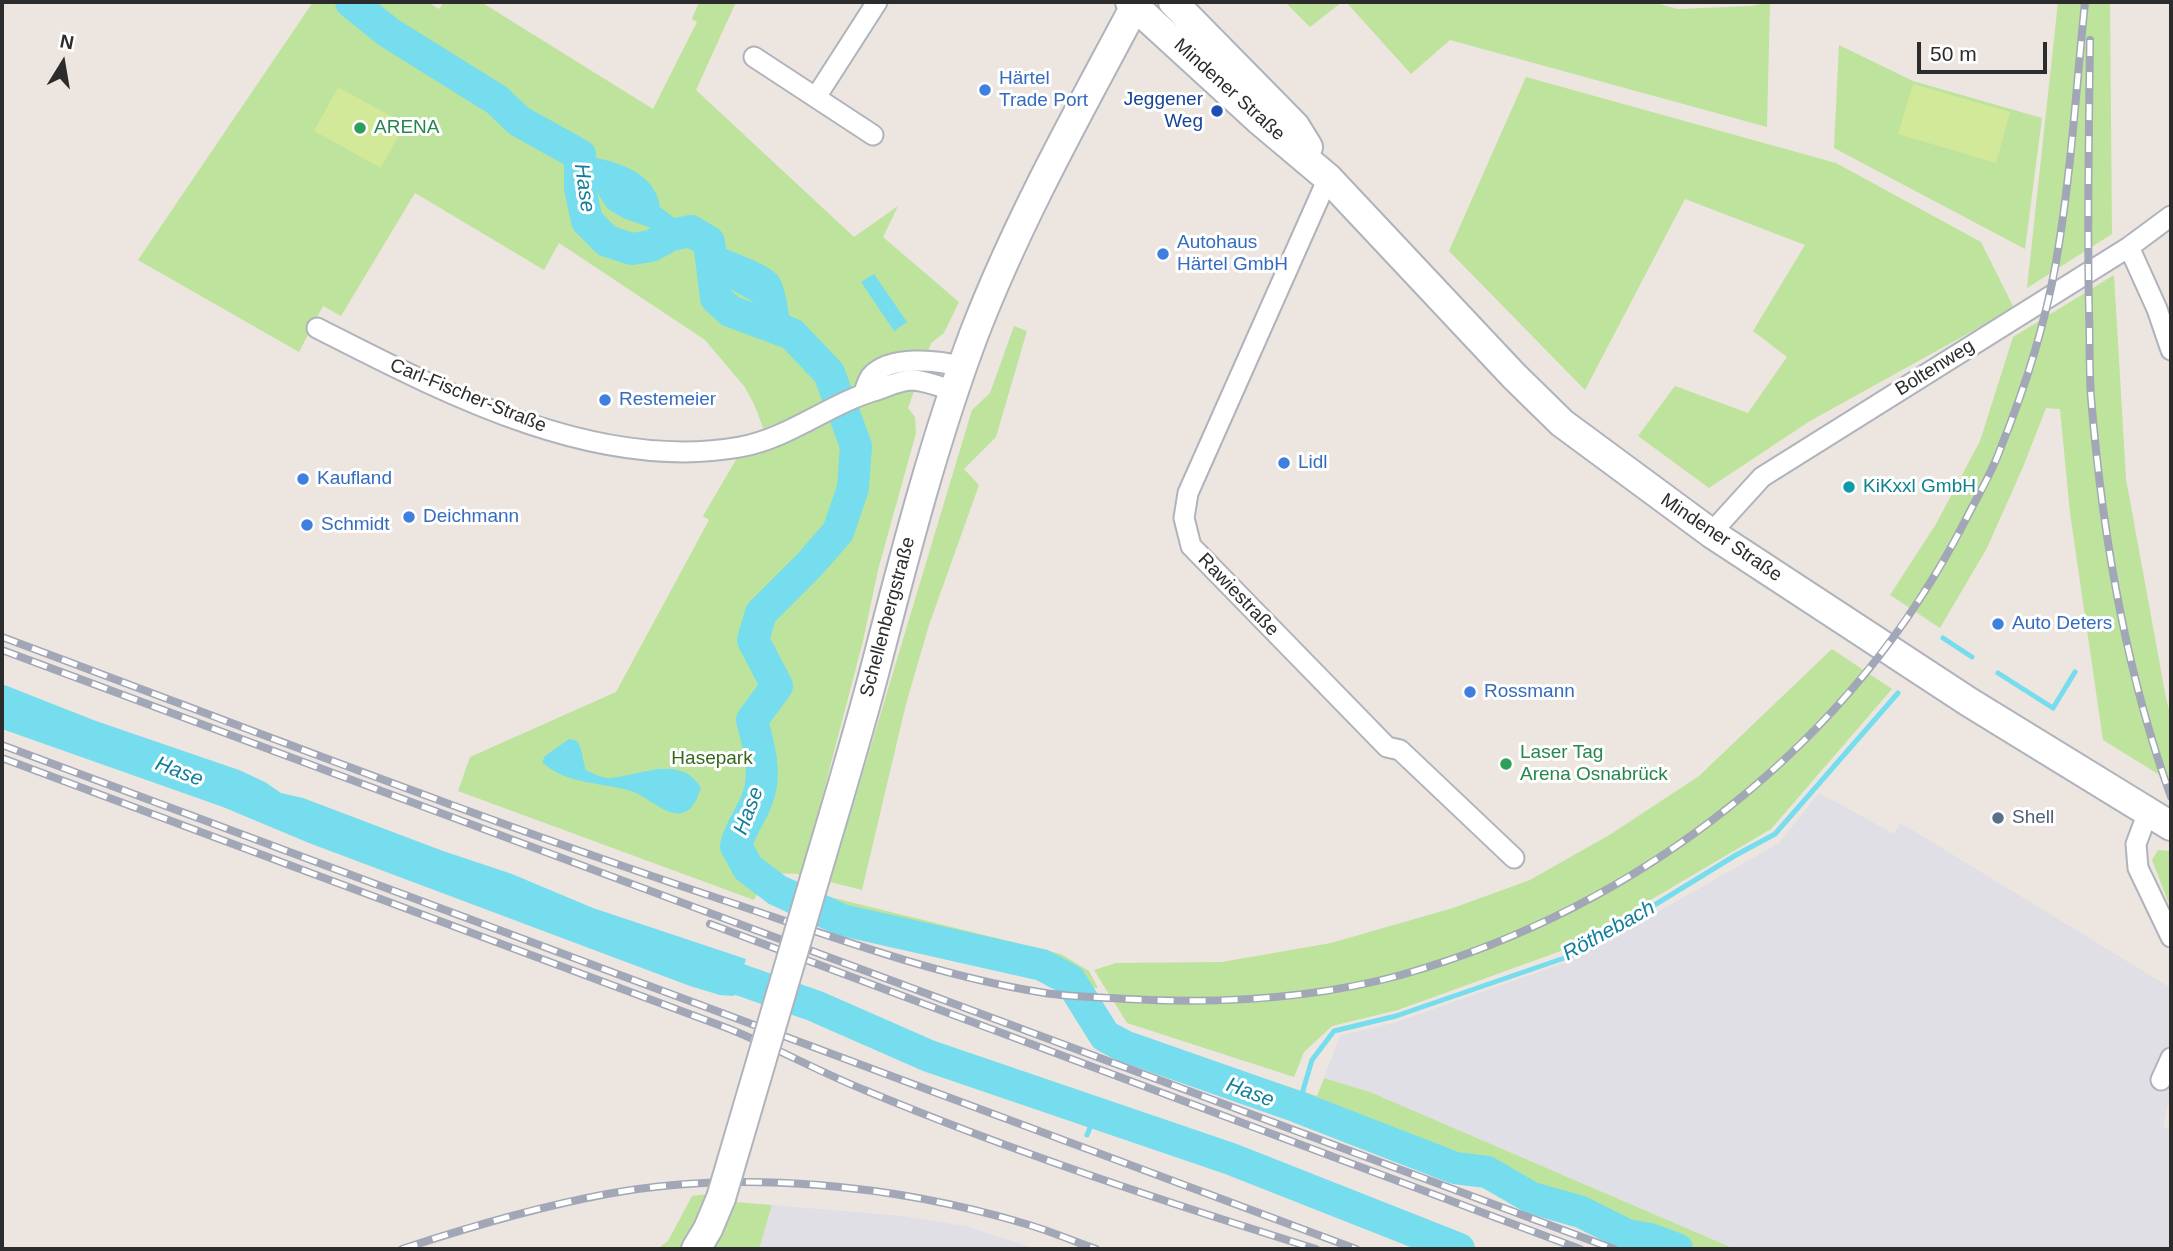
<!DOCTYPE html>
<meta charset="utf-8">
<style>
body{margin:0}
#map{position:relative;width:2173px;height:1251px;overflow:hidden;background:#ede5df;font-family:Arial,sans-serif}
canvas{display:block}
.frame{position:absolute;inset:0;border:4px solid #2c2c2c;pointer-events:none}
.north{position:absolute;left:28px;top:28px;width:70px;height:70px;-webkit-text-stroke:5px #fff;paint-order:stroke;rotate:11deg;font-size:19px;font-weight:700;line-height:28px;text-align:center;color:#2c2c2c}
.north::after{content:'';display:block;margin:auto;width:24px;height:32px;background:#2c2c2c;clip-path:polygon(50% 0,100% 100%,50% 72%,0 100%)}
.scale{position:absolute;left:1917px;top:42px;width:130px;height:32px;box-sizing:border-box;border:4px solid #2c2c2c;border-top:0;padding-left:9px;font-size:21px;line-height:24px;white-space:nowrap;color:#2c2c2c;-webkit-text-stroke:5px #fff;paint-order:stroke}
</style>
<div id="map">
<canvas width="2173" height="1251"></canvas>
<div class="frame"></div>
<div class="north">N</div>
<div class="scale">50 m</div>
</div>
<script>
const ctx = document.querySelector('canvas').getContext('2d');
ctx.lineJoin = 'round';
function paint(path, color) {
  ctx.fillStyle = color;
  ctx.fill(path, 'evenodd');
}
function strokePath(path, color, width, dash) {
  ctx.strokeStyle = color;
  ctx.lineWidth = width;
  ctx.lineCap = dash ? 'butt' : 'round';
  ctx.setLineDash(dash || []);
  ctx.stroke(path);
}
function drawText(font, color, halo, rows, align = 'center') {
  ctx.font = font + ' Arial,sans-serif';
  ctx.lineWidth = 6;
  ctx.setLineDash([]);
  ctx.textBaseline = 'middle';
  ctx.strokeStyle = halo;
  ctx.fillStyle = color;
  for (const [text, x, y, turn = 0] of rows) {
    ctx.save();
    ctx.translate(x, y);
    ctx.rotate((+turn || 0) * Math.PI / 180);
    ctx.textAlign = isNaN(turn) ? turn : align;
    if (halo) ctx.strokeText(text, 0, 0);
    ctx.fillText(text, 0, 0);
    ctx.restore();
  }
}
const industrial = new Path2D(`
 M 1819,793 L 1894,834 L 1900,824 L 1909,828 L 2171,988 L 2171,1090 L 2163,1126 L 2171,1132 L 2171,1249 L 1735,1249 L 1370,1092 L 1324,1078 L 1340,1036 L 1397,1022 L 1575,959 L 1779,843 Z
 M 772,1205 L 902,1216 L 965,1226 L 1037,1249 L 759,1249 Z`);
const green = new Path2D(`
 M 313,2 L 428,2 L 439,9 L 444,2 L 481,2 L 653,109 L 697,22 L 692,19 L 699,2 L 736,2 L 696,90 L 854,237 L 898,206 L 883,237 L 959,302 L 944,333 L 931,343 L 908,408 L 915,417 L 916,433 L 878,570 L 863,641 L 802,874 L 768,873 L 754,900 L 458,791 L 470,757 L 616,692 L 709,520 L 703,516 L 744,446 L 767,438 L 754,404 L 744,386 L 705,340 L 559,243 L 544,270 L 415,193 L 341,316 L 323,306 L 299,352 L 138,260 Z
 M 1285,2 L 1342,2 L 1310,27 Z
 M 1346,2 L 1652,2 L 1678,9 L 1751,6 L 1770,2 L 1767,127 L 1450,40 L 1411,74 Z
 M 2058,2 L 2110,2 L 2112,234 L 2027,288 Z
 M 1839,45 L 1913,81 L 2042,118 L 2025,249 L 1834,148 Z
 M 1526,77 L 1836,163 L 1981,242 L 2014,308 L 1810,421 L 1709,488 L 1638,436 L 1675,386 L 1748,413 L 1787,357 L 1753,331 L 1805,245 L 1685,199 L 1585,390 L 1449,251 Z
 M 2114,275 L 2126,479 L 2166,698 L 2171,718 L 2171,782 L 2103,740 L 2070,513 L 2060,409 L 2046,408 L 2023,467 L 1987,548 L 1940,628 L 1890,595 L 1936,524 L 1980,441 L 2013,337 Z
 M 1014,326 L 1027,331 L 996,437 L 964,469 L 979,485 L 929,625 L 906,704 L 862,890 L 830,882 L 972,410 L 990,393 Z
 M 1832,649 L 1892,689 L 1771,829 L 1569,948 L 1398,1010 L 1332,1026 L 1304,1052 L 1294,1077 L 1127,1023 L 1094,970 L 1116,963 L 1222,962 L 1331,943 L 1453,908 L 1530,880 L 1611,834 L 1699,776 Z
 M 2158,850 L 2171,851 L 2171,909 L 2152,860 Z
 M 826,896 L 1061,954 L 1089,971 L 1098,988 L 1074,987 L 1070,980 L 1042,965 L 842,920 L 821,912 Z
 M 1090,1021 L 1317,1096 L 1324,1078 L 1370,1092 L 1735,1249 L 1644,1249 L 1284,1111 L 1093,1046 Z
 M 707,1194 C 701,1214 692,1234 678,1249 L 657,1249 L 668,1241 L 692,1196 Z
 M 735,1202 L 772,1205 L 759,1249 L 713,1249 L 730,1218 Z`);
const pitch = new Path2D(`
 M 1913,84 L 2010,112 L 1996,163 L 1898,134 Z
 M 338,87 L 405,124 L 381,168 L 314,131 Z`);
const water = new Path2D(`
 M 580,155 C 612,160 655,170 660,207 L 691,231 L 671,235 L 623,218 L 608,209 L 598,194 L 594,179 L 580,169 Z
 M 709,242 C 724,249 770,264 778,276 C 788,291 788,317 792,334 L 774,328 C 769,306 751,302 734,291 C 718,280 712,260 709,242 Z
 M 874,274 L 907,322 L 894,331 L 861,282 Z
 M 2,684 L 96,721 L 239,770 L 265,782 L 281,793 L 303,798 L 443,851 L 512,874 L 593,908 L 746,959 L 734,996 L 720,995 L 690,986 L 309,843 L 223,807 L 2,729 Z
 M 569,739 L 577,741 C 583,750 582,759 586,770 C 594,774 603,779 612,778 C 641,775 681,754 701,788 C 697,798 694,810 682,813 C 669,817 648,798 634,792 C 604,782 566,785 542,762 L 545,756 Z`);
const stream = new Path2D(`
 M 1943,638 L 1972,657
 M 1998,673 L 2053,708 L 2075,672
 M 1298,1107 L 1312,1060 L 1334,1031 L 1396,1016 L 1573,955 L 1736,855 L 1775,834 L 1898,693
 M 1087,1135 L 1096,1113`);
const river = new Path2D(`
 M 351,2 L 388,32 L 497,100 L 519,121 L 580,155 L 580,188 L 587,221 L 607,241 L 632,249 L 651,246 L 671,235 L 691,231 L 709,242 L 716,298 L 730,311 L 792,334 L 829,373 L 856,446 L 853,488 L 838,532 L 809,565 L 761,613 L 753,640 L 777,686 L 752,720 C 759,748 768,774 756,802 C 750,817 740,829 736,846 L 748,868 L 777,890 L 842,920 L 1042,965 L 1070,980 L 1105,1036 L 1124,1046 L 1298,1107 L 1455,1168 L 1487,1172 L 1532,1198 L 1581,1212 L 1627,1235 L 1650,1239 L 1677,1249
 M 701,966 L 815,1006 L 929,1056 L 1231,1159 L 1459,1249`);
const street = new Path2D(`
 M 754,57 L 873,135
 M 816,97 L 877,2
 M 1328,178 L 1188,493 L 1184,518 L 1191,546 L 1387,747 L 1400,750 L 1514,858
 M 2129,247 L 2157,309 L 2171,350
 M 317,328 C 443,392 595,473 740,447 C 790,438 830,403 877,390 C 889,386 900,380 913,380 C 927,381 941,387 954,391
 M 864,392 C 866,387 868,380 871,376 C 890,355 938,360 963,367
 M 1711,533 L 1762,477 L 2129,247 L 2171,216
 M 2148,812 L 2136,844 L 2138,868 L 2171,937
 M 2161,1080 L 2171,1058`);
const secondary = new Path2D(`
 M 1130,2 L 1259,120 L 1328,178 L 1514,376 L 1562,423 L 1711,533 L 1969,702 L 2171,826
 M 1173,2 L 1295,126 L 1308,147
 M 815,878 C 837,803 860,729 879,654 C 907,546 935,438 974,334 C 1018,220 1078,113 1135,6
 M 696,1249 L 708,1229 L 721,1198`);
const rail = new Path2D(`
 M 2090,40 C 2089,131 2087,221 2089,311 C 2090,340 2089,368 2091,397 C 2102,531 2125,670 2171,797
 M 2,637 C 239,725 474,817 714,897 C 823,933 931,975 1045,993 C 1072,997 1100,997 1127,999 C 1218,1004 1313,999 1401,975 C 1641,907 1851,744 1965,521 C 1977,497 1992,473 2001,447 C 2025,388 2045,325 2056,262 C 2071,176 2076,89 2085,2
 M 2,650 L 1614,1249
 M 2,745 L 1356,1249
 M 2,758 L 727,1028 C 775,1047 819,1072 867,1091 C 1014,1152 1165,1202 1316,1249
 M 710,924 L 1580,1249
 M 402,1249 C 469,1227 537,1207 607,1194 C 741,1169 897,1185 1026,1224 C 1050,1231 1073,1241 1096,1249`);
const secondaryBridge = new Path2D(`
 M 721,1198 L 815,878`);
const markers = [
 [985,90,7,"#3f7fe0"],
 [1217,111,7,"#1a4fb4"],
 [360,128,7,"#2e9e5b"],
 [1163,254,7,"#3f7fe0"],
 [605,400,7,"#3f7fe0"],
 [1284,463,7,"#3f7fe0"],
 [303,479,7,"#3f7fe0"],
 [1849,487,7,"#0f9aa8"],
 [409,517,7,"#3f7fe0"],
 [307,525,7,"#3f7fe0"],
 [1998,624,7,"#3f7fe0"],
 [1470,692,7,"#3f7fe0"],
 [1506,764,7,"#2e9e5b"],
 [1998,818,7,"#5c6f8a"]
];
const shopNames = [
 ["Härtel",999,79],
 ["Trade Port",999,101],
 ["Autohaus",1177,243],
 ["Härtel GmbH",1177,265],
 ["Restemeier",619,400],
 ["Lidl",1298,463],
 ["Kaufland",317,479],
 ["Deichmann",423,517],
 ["Schmidt",321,525],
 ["Auto Deters",2012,624],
 ["Rossmann",1484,692]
];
const streetNames = [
 ["Mindener Straße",1229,90,42],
 ["Boltenweg",1935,368,-32],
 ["Carl-Fischer-Straße",468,396,22],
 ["Mindener Straße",1721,538,34],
 ["Rawiestraße",1238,595,46],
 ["Schellenbergstraße",888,617,-75]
];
const transitNames = [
 ["Jeggener",1203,100],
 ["Weg",1203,122]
];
const leisureNames = [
 ["ARENA",374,128],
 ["Laser Tag",1520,753],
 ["Arena Osnabrück",1520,775]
];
const cultureNames = [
 ["KiKxxl GmbH",1863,487]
];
const parkNames = [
 ["Hasepark",712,759]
];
const serviceNames = [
 ["Shell",2012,818]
];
const waterNames = [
 ["Hase",584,188,82],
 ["Hase",179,772,21],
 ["Hase",749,811,-69],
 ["Röthebach",1609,931,-29],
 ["Hase",1250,1093,20]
];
paint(industrial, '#e0dfe6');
paint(green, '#bee39d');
paint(pitch, '#d2e999');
paint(water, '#75dded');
strokePath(stream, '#75dded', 5);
strokePath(river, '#75dded', 32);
strokePath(street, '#afb3bc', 23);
strokePath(secondary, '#afb3bc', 32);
strokePath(street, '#fff', 19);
strokePath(secondary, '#fff', 28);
strokePath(rail, '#a1a7b6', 8);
strokePath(rail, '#fff', 5, [16]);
strokePath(secondaryBridge, '#afb3bc', 32, []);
strokePath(secondaryBridge, '#fff', 28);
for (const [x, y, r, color] of markers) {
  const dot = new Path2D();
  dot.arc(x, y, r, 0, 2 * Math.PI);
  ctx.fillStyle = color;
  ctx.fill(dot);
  strokePath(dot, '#fff', 2.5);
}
drawText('19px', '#366cbe', '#fff', shopNames, 'left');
drawText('19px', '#2c2c2c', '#fff', streetNames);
drawText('19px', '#164399', '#fff', transitNames, 'right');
drawText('19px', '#27864d', '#fff', leisureNames, 'left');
drawText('19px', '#0d838f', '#fff', cultureNames, 'left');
drawText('19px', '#36691c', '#fff', parkNames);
drawText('19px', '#4e5e75', '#fff', serviceNames, 'left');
drawText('italic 21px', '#107e9c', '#fff', waterNames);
</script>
